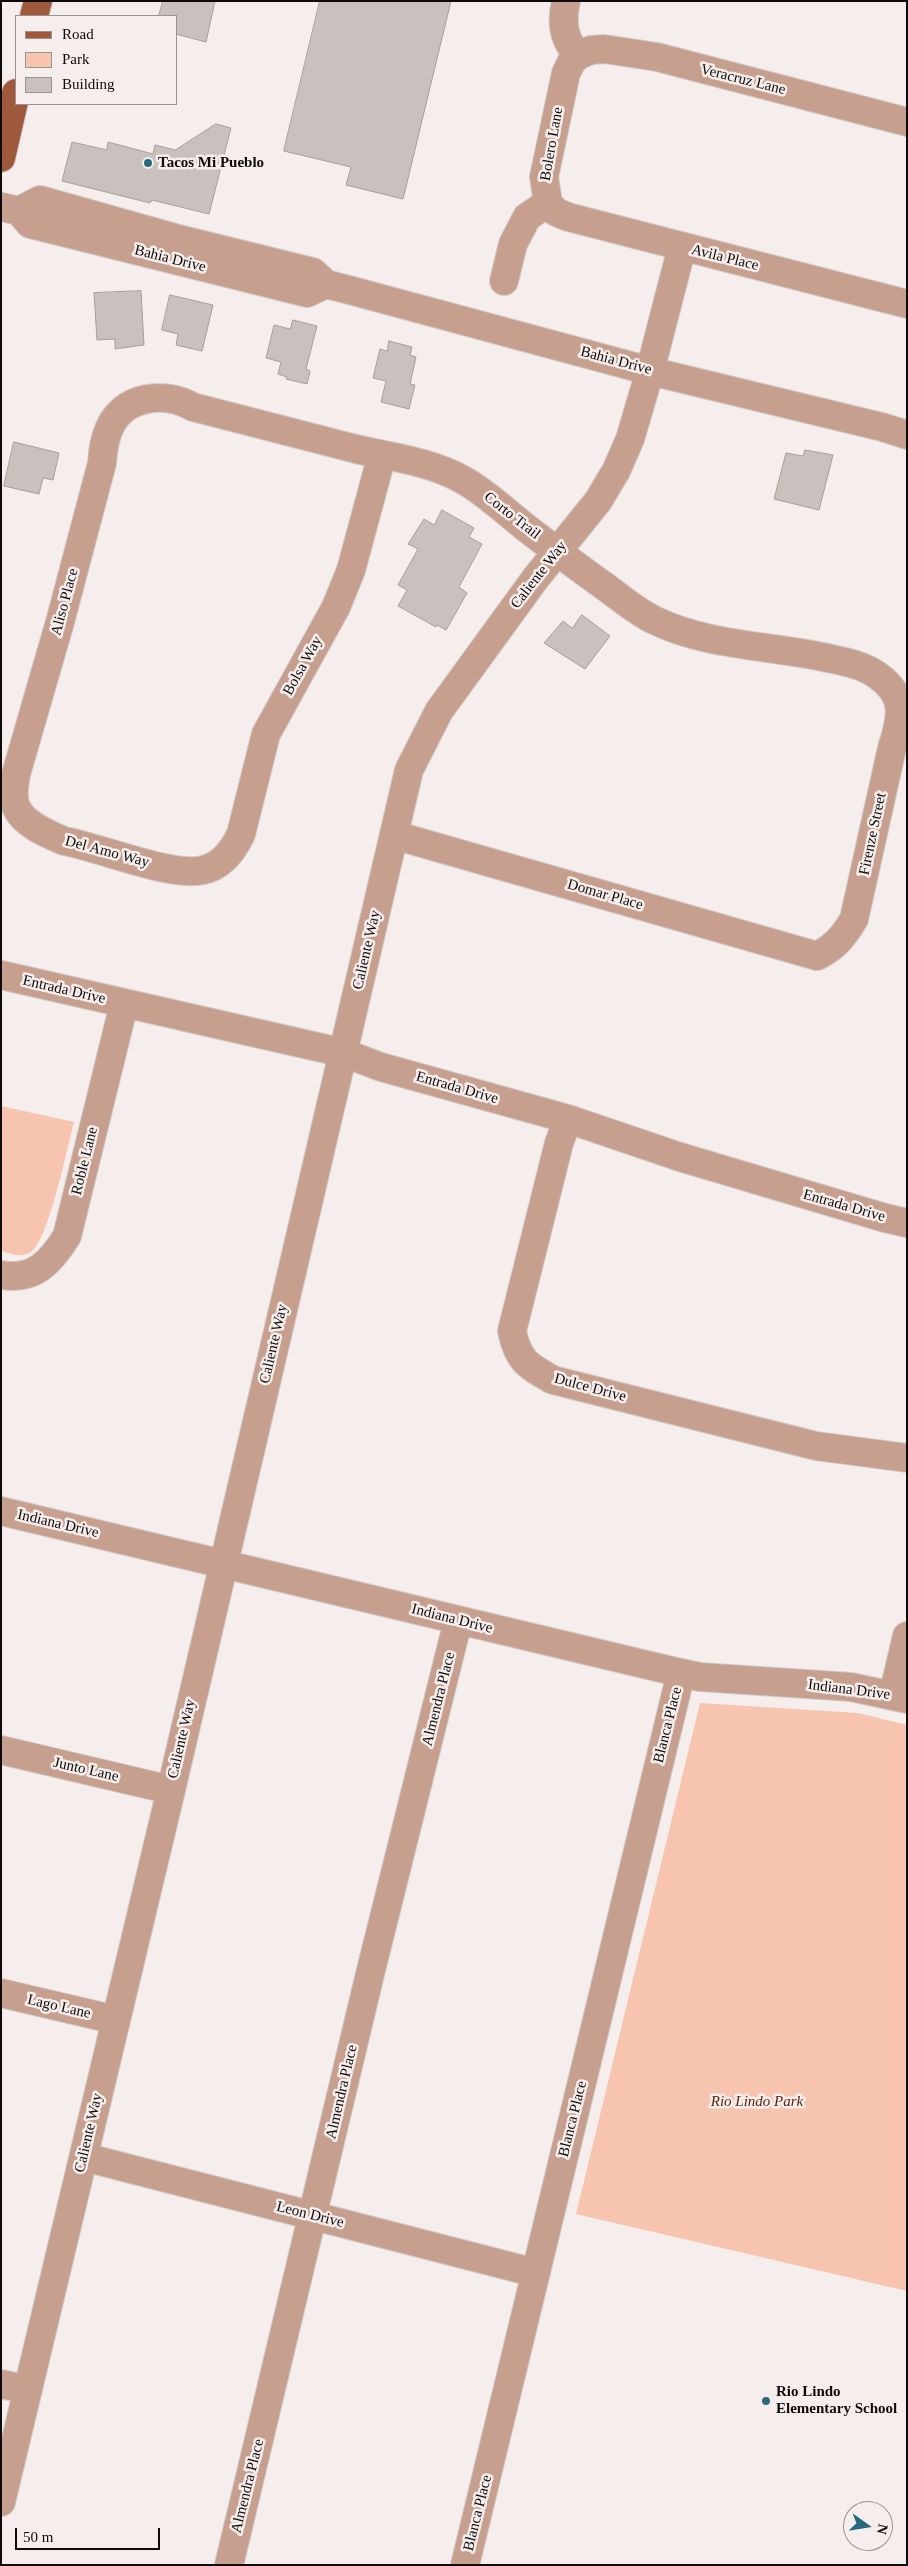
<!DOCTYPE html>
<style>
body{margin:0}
#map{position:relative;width:908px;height:2566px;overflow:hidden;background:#f6eeec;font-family:"Times New Roman",serif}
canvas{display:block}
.frame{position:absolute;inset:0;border:2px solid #0e0b0a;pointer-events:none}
.legend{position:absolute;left:15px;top:15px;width:162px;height:90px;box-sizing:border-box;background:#f6eeec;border:1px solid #999392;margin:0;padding:6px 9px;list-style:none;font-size:15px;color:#0e0b0a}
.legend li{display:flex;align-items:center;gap:10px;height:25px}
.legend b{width:25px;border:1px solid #999392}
.north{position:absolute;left:843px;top:2501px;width:50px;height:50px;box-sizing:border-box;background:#f6eeec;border:1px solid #999392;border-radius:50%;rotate:103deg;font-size:14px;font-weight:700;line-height:20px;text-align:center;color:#0e0b0a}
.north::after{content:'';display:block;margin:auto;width:18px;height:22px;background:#29697e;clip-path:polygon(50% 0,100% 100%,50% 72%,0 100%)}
.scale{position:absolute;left:15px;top:2528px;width:145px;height:22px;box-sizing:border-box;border:2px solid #0e0b0a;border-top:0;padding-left:6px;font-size:15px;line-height:18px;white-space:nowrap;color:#0e0b0a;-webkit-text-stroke:4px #f6eeec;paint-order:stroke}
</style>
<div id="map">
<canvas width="908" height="2566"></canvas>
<div class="frame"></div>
<ul class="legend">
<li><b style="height:6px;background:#9e583c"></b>Road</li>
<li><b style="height:14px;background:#f7c4b0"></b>Park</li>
<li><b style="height:14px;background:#c8c1be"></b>Building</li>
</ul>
<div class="north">N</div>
<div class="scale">50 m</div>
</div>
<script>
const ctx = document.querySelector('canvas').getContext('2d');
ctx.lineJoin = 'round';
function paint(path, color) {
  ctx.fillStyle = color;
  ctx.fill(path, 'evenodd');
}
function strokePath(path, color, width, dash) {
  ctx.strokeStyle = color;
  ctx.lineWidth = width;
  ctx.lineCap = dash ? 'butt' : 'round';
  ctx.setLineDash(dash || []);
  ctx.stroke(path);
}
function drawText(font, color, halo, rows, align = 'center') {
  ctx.font = font + ' "Times New Roman",serif';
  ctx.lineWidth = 5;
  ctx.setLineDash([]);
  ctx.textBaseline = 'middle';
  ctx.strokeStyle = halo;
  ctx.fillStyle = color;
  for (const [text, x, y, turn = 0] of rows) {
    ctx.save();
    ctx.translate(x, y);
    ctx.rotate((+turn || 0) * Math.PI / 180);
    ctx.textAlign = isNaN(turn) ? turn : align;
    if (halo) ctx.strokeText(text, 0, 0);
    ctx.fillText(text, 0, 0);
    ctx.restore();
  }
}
const green = new Path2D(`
 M 1,1106 L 74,1122 C 67,1148 49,1239 31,1252 C 21,1258 11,1254 1,1251 Z
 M 700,1703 L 858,1713 L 907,1725 L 907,2291 L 576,2214 Z`);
const building = new Path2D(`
 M 163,1 L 215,1 L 206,42 L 176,34 L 176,16 L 159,16 Z
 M 320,1 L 451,1 L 403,199 L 346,185 L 351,167 L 284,151 Z
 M 216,124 L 231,128 L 209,214 L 152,200 L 150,203 L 62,181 L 72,142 L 107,150 L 108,142 L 153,154 L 155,145 L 175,150 Z
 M 141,291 L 144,345 L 115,349 L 115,339 L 97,340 L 94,293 Z
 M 170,295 L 213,305 L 202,351 L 176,345 L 178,334 L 162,330 Z
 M 293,320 L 317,326 L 306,369 L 310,371 L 307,384 L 286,379 L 287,377 L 278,374 L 281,362 L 266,358 L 274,325 L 290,329 Z
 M 389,341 L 412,347 L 410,355 L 416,357 L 410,384 L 415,385 L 409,409 L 381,402 L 386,381 L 373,378 L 380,349 L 387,351 Z
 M 14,442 L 59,453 L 53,480 L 43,478 L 39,494 L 4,486 Z
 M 805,450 L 833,455 L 819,510 L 774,499 L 786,453 L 803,456 Z
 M 442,510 L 474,528 L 469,537 L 482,544 L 459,587 L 467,593 L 446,630 L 437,625 L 436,627 L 398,606 L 407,590 L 398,585 L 418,549 L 408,544 L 424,519 L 434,525 Z
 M 582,615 L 610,636 L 585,669 L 544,643 L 563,621 L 572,628 Z`);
const minor = new Path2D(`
 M 566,1 C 561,22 563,41 579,55
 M 548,203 L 556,212 L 568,217 L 907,304
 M 2,207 L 19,211 L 30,224 L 307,293 L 326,284
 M 19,211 L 40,200 L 175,238 L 313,272 L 326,284 L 353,291 L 650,371 L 882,427 L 907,435
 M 504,281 L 513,244 L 527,217 L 548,203 L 544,177 L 566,73 L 572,61 L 579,55 L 591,50 L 604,49 L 657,57 L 907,122
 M 382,455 L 351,570 L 336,607 L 266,734 L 241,834 C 233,851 222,866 203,870 C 173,878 99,847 64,841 C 47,834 15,821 14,798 C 13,790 15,781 16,774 L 60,622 L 102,463 C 103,451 104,440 109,429 C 123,395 165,391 193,407 L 356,449 C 392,457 433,462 465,481 C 486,493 505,511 525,527 C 552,548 579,568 607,588 C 622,599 637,612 654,620 C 707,646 767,645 823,657 C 841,661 861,664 877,675 C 907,696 902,717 892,748 L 854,919 C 844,936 835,947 817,956 L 394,835
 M 1,975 L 344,1053 L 381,1067 L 568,1119 L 680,1157 L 885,1218 L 907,1223
 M 568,1119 L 559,1143 L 512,1331 C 518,1361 528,1366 553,1380 L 816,1446 L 907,1458
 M 1,1275 C 34,1281 51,1262 67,1236 L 124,1004
 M 1,1511 L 681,1673 L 700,1677 L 851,1687 L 907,1699
 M 893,1695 L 907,1636
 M 1,1750 L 171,1790
 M 1,1993 L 116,2020
 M 84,2157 L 536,2273
 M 1,2384 L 28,2390
 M 1,2502 L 171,1790 L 409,770 L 439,711 L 535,579 L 598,501 L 616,471 L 630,439 L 650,371 L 682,247
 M 229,2565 L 370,1974 L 458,1621
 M 465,2565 L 681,1673`);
const major = new Path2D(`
 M 34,16 L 38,1
 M 1,158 L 16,93`);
const markers = [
 [148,163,5,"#29697e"],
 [766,2401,5,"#29697e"]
];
const streetNames = [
 ["Veracruz Lane",743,80,14],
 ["Bolero Lane",552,144,-80],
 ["Avila Place",725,258,14],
 ["Bahia Drive",170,259,14],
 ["Bahia Drive",616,361,15],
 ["Corto Trail",512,516,38],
 ["Caliente Way",539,575,-52],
 ["Aliso Place",65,602,-75],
 ["Bolsa Way",303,666,-61],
 ["Firenze Street",873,834,-78],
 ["Del Amo Way",107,852,15],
 ["Domar Place",605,895,16],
 ["Caliente Way",367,950,-77],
 ["Entrada Drive",64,990,13],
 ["Entrada Drive",457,1088,16],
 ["Roble Lane",85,1161,-76],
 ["Entrada Drive",844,1206,16],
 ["Caliente Way",274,1344,-77],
 ["Dulce Drive",590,1388,15],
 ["Indiana Drive",58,1524,13],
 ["Indiana Drive",452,1619,14],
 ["Indiana Drive",849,1690,7],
 ["Almendra Place",439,1699,-76],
 ["Blanca Place",668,1725,-76],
 ["Caliente Way",182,1739,-77],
 ["Junto Lane",86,1770,13],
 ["Lago Lane",59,2007,13],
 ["Almendra Place",342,2092,-77],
 ["Blanca Place",573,2119,-76],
 ["Caliente Way",89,2133,-77],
 ["Leon Drive",310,2215,14],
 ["Almendra Place",248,2486,-76],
 ["Blanca Place",478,2513,-76]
];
const poiNames = [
 ["Tacos Mi Pueblo",158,163],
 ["Rio Lindo",776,2392],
 ["Elementary School",776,2409]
];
const parkNames = [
 ["Rio Lindo Park",757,2102]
];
paint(green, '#f7c4b0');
paint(building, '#c8c1be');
strokePath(building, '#a59e9b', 1);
strokePath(minor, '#d1cac8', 30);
strokePath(major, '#d1cac8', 30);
strokePath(minor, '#c79f8e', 28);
strokePath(major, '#9e583c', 28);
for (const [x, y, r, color] of markers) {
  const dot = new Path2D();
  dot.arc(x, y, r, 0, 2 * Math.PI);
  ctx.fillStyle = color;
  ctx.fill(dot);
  strokePath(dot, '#f6eeec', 2);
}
drawText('15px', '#0e0b0a', '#f6eeec', streetNames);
drawText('bold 15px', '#0e0b0a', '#f6eeec', poiNames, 'left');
drawText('italic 15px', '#5b2309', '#f6eeec', parkNames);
</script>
